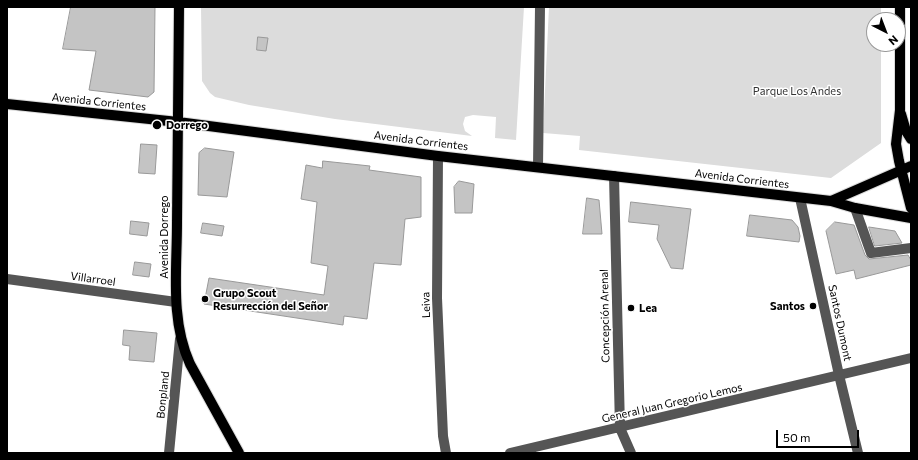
<!DOCTYPE html>
<meta charset="utf-8">
<style>
body{margin:0}
#map{position:relative;width:918px;height:460px;overflow:hidden;background:#fff;font-family:Commissioner,sans-serif}
canvas{display:block}
.frame{position:absolute;inset:0;border:8px solid #000;pointer-events:none}
.north{position:absolute;left:866px;top:12px;width:40px;height:40px;box-sizing:border-box;background:#fff;border:1px solid #999;border-radius:50%;rotate:138deg;font-size:11px;font-weight:700;line-height:16px;text-align:center;color:#000}
.north::after{content:'';display:block;margin:auto;width:14px;height:18px;background:#000;clip-path:polygon(50% 0,100% 100%,50% 72%,0 100%)}
.scale{position:absolute;left:776px;top:430px;width:83px;height:18px;box-sizing:border-box;border:2px solid #000;border-top:0;padding-left:5px;font-size:12px;line-height:14px;white-space:nowrap;color:#000;-webkit-text-stroke:3px #fff;paint-order:stroke}
</style>
<div id="map">
<canvas width="918" height="460"></canvas>
<div class="frame"></div>
<div class="north">N</div>
<div class="scale">50 m</div>
</div>
<script>
const ctx = document.querySelector('canvas').getContext('2d');
ctx.lineJoin = 'round';
function paint(path, color) {
  ctx.fillStyle = color;
  ctx.fill(path, 'evenodd');
}
function strokePath(path, color, width, dash) {
  ctx.strokeStyle = color;
  ctx.lineWidth = width;
  ctx.lineCap = dash ? 'butt' : 'round';
  ctx.setLineDash(dash || []);
  ctx.stroke(path);
}
function drawText(font, color, halo, rows, align = 'center') {
  ctx.font = font + ' Commissioner,sans-serif';
  ctx.lineWidth = 3;
  ctx.setLineDash([]);
  ctx.textBaseline = 'middle';
  ctx.strokeStyle = halo;
  ctx.fillStyle = color;
  for (const [text, x, y, turn = 0] of rows) {
    ctx.save();
    ctx.translate(x, y);
    ctx.rotate((+turn || 0) * Math.PI / 180);
    ctx.textAlign = isNaN(turn) ? turn : align;
    if (halo) ctx.strokeText(text, 0, 0);
    ctx.fillText(text, 0, 0);
    ctx.restore();
  }
}
const green = new Path2D(`
 M 201,7 L 524,7 L 516,140 L 495,138 L 496,117 L 473,115 L 465,117 L 463,124 L 465,131 L 472,136 L 335,119 L 249,105 L 215,97 L 210,93 L 202,81 Z
 M 549,7 L 881,7 L 881,20 L 874,20 L 874,44 L 881,44 L 881,143 L 831,178 L 579,150 L 580,136 L 543,133 Z`);
const building = new Path2D(`
 M 71,7 L 155,7 L 154,92 L 148,97 L 89,90 L 96,51 L 63,49 Z
 M 258,37 L 268,38 L 266,51 L 257,50 Z
 M 141,144 L 157,145 L 155,174 L 139,173 Z
 M 205,148 L 234,152 L 227,197 L 198,195 L 199,153 Z
 M 323,161 L 370,166 L 369,170 L 421,177 L 421,217 L 405,219 L 401,265 L 374,263 L 367,319 L 344,316 L 343,325 L 204,304 L 209,278 L 324,295 L 328,266 L 311,263 L 317,202 L 301,199 L 306,165 L 322,168 Z
 M 459,181 L 474,184 L 472,213 L 455,213 L 454,187 Z
 M 587,198 L 599,200 L 602,234 L 583,234 Z
 M 631,202 L 691,209 L 683,269 L 671,268 L 657,239 L 659,225 L 629,222 Z
 M 750,215 L 792,220 L 798,227 L 800,236 L 799,242 L 747,236 Z
 M 131,221 L 149,223 L 147,236 L 130,234 Z
 M 835,222 L 854,225 L 865,255 L 869,259 L 908,255 L 911,260 L 911,265 L 856,279 L 854,270 L 836,274 L 826,231 Z
 M 203,223 L 224,226 L 222,236 L 201,233 Z
 M 869,227 L 895,231 L 902,243 L 875,246 Z
 M 135,262 L 151,264 L 149,277 L 133,275 Z
 M 124,330 L 157,333 L 154,362 L 129,360 L 130,346 L 123,345 Z`);
const minor = new Path2D(`
 M 438,156 L 437,298 L 443,436 L 446,453
 M 538,167 L 540,7
 M 614,176 L 620,428 L 631,453
 M 800,198 L 839,375 L 858,453
 M 855,208 L 871,253 L 911,248
 M 7,279 L 176,302
 M 169,453 L 180,339
 M 510,453 L 911,358`);
const major = new Path2D(`
 M 179,7 C 178,79 177,151 177,223 C 177,270 170,320 190,364 L 239,453
 M 900,7 L 900,110 L 896,144 L 899,161 L 911,208
 M 7,104 L 178,122 L 438,156 L 831,201 L 855,208 L 911,218
 M 901,114 L 906,131 L 911,139
 M 831,201 L 911,166`);
const markers = [
 [157,125,5,"#000"],
 [205,299,4,"#000"],
 [813,306,4,"#000"],
 [631,308,4,"#000"]
];
const parkNames = [
 ["Parque Los Andes",797,91]
];
const streetNames = [
 ["Avenida Corrientes",99,102,6],
 ["Avenida Corrientes",421,141,7],
 ["Avenida Corrientes",742,179,7],
 ["Avenida Dorrego",164,237,-90],
 ["Villarroel",93,279,8],
 ["Leiva",426,305,-92],
 ["Concepción Arenal",605,316,-91],
 ["Santos Dumont",840,323,78],
 ["Bonpland",163,395,-84],
 ["General Juan Gregorio Lemos",672,403,-13]
];
const poiNames = [
 ["Dorrego",166,125],
 ["Grupo Scout",213,293],
 ["Resurrección del Señor",213,306],
 ["Santos",805,306,"right"],
 ["Lea",639,308]
];
paint(green, '#dcdcdc');
paint(building, '#c4c4c4');
strokePath(building, '#999', 1);
strokePath(major, '#dbdbdb', 12);
strokePath(minor, '#555', 10);
strokePath(major, '#000', 10);
for (const [x, y, r, color] of markers) {
  const dot = new Path2D();
  dot.arc(x, y, r, 0, 2 * Math.PI);
  ctx.fillStyle = color;
  ctx.fill(dot);
  strokePath(dot, '#fff', 1.5);
}
drawText('11px', '#333', '#fff', parkNames);
drawText('11px', '#000', '#fff', streetNames);
drawText('bold 11px', '#000', '#fff', poiNames, 'left');
</script>
